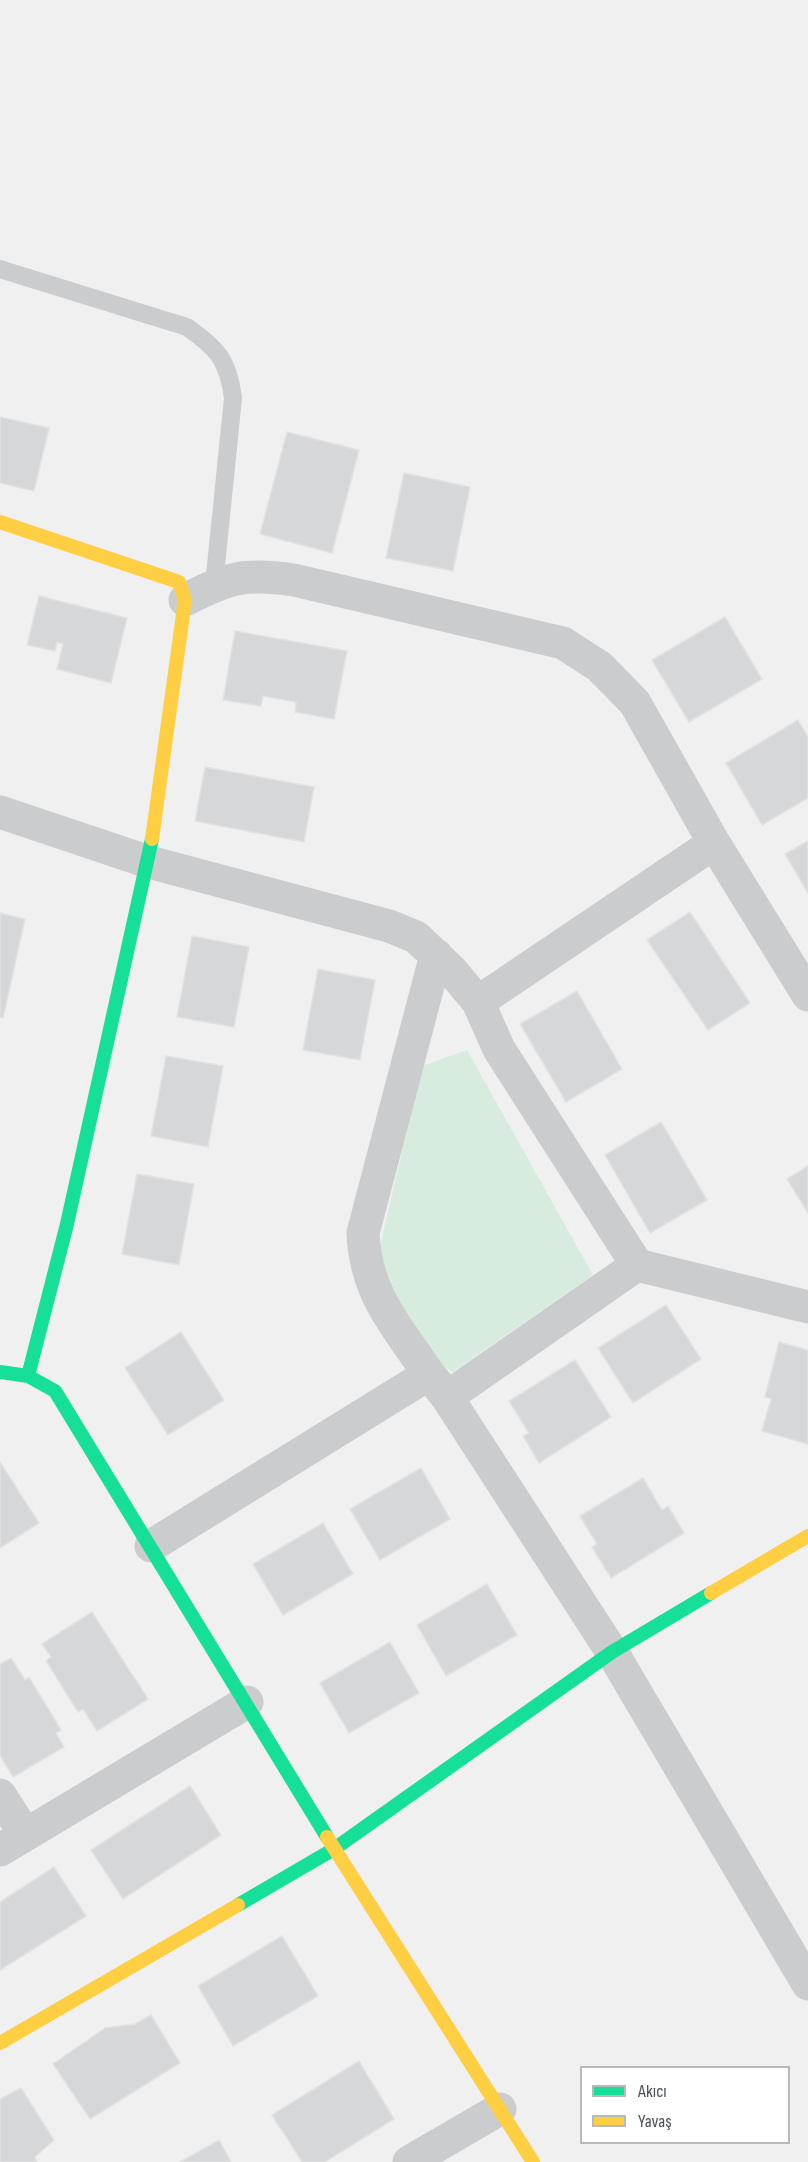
<!DOCTYPE html>
<meta charset="utf-8">
<style>
body{margin:0}
#map{position:relative;width:808px;height:2162px;overflow:hidden;background:#f0f0f0;font-family:"Sofia Sans Condensed",sans-serif}
canvas{display:block}
.legend{position:absolute;left:580px;top:2066px;width:210px;height:78px;box-sizing:border-box;background:#fff;border:2px solid #b6babd;margin:0;padding:8px 10px;list-style:none;font-size:18px;color:#49535a}
.legend li{display:flex;align-items:center;gap:12px;height:30px}
.legend b{width:30px;border:2px solid #b6babd}
</style>
<div id="map">
<canvas width="808" height="2162"></canvas>
<ul class="legend">
<li><b style="height:8px;background:#16e098"></b>Akıcı</li>
<li><b style="height:8px;background:#ffcf43"></b>Yavaş</li>
</ul>
</div>
<script>
const ctx = document.querySelector('canvas').getContext('2d');
ctx.lineJoin = 'round';
function paint(path, color) {
  ctx.fillStyle = color;
  ctx.fill(path, 'evenodd');
}
function strokePath(path, color, width, dash) {
  ctx.strokeStyle = color;
  ctx.lineWidth = width;
  ctx.lineCap = dash ? 'butt' : 'round';
  ctx.setLineDash(dash || []);
  ctx.stroke(path);
}
const green = new Path2D(`
 M 467,1050 L 593,1275 L 453,1372 L 430,1359 L 386,1289 L 380,1246 L 422,1066 Z`);
const building = new Path2D(`
 M 0,417 L 49,428 L 34,491 L 0,483 Z
 M 287,432 L 359,450 L 332,553 L 260,534 Z
 M 404,473 L 470,487 L 453,571 L 386,558 Z
 M 39,596 L 127,618 L 111,683 L 57,669 L 63,644 L 57,642 L 55,651 L 27,645 Z
 M 725,617 L 762,679 L 689,722 L 652,660 Z
 M 235,631 L 347,651 L 334,719 L 295,712 L 296,702 L 263,696 L 261,706 L 223,700 Z
 M 798,720 L 808,737 L 808,798 L 762,825 L 726,763 Z
 M 205,767 L 314,787 L 304,842 L 195,821 Z
 M 808,841 L 808,893 L 785,854 Z
 M 690,912 L 750,1003 L 708,1030 L 647,940 Z
 M 0,913 L 25,919 L 3,1018 L 0,1017 Z
 M 192,936 L 249,947 L 234,1027 L 177,1017 Z
 M 318,969 L 375,980 L 360,1060 L 303,1050 Z
 M 577,991 L 622,1069 L 566,1102 L 520,1024 Z
 M 166,1056 L 223,1066 L 208,1147 L 151,1136 Z
 M 661,1122 L 707,1200 L 650,1233 L 605,1155 Z
 M 808,1166 L 808,1213 L 787,1179 Z
 M 137,1174 L 194,1184 L 179,1265 L 122,1254 Z
 M 666,1305 L 701,1359 L 633,1403 L 598,1348 Z
 M 181,1332 L 224,1400 L 168,1435 L 125,1368 Z
 M 779,1342 L 808,1350 L 808,1444 L 762,1431 L 771,1399 L 765,1397 Z
 M 575,1360 L 611,1417 L 539,1463 L 523,1436 L 529,1433 L 509,1401 Z
 M 0,1462 L 39,1523 L 0,1548 Z
 M 421,1468 L 450,1519 L 380,1560 L 350,1509 Z
 M 643,1478 L 662,1510 L 668,1506 L 684,1533 L 611,1578 L 592,1547 L 597,1544 L 580,1516 Z
 M 323,1523 L 353,1574 L 283,1615 L 253,1564 Z
 M 487,1584 L 517,1635 L 446,1676 L 417,1625 Z
 M 92,1612 L 148,1699 L 97,1731 L 83,1709 L 78,1712 L 46,1661 L 51,1657 L 42,1644 Z
 M 390,1642 L 419,1693 L 349,1733 L 320,1683 Z
 M 11,1658 L 25,1680 L 29,1677 L 61,1730 L 56,1733 L 64,1747 L 13,1777 L 0,1755 L 0,1664 Z
 M 190,1786 L 221,1835 L 123,1899 L 91,1850 Z
 M 54,1867 L 86,1916 L 0,1970 L 0,1902 Z
 M 282,1936 L 318,1996 L 233,2046 L 198,1986 Z
 M 151,2015 L 180,2063 L 90,2119 L 53,2064 L 105,2028 L 135,2024 Z
 M 359,2061 L 394,2119 L 325,2162 L 302,2162 L 272,2115 Z
 M 21,2088 L 54,2140 L 35,2157 L 37,2162 L 0,2162 L 0,2099 Z
 M 219,2140 L 231,2162 L 180,2162 Z`);
const lane = new Path2D(`
 M 0,269 L 187,327 C 218,349 228,360 233,398 L 214,585`);
const street = new Path2D(`
 M 185,600 C 229,577 245,573 294,580 L 563,643 L 600,667 L 635,703 L 714,843 L 808,995
 M 0,812 L 149,862 L 389,926 L 416,937 L 452,971 L 478,1002 L 499,1049 L 637,1265
 M 478,1002 L 714,843
 M 433,1379 L 447,1397 L 637,1265 L 808,1307
 M 447,1397 L 612,1652 L 808,1984
 M 151,1546 L 429,1374 C 397,1327 365,1293 363,1233 L 436,955
 M 0,1795 L 25,1834
 M 0,1850 L 247,1702
 M 409,2162 L 500,2109`);
const fast = new Path2D(`
 M 0,1372 L 28,1376 L 55,1391 L 327,1837
 M 28,1376 L 67,1224 L 152,839
 M 238,1905 L 334,1849 L 612,1652 L 711,1593`);
const slow = new Path2D(`
 M 0,522 L 179,582 L 185,600 L 152,839
 M 711,1593 L 808,1536
 M 327,1837 L 533,2162
 M 0,2043 L 238,1905`);
paint(green, '#d7ecde');
paint(building, '#d6d7d9');
strokePath(building, '#e2e2e3', 1.5);
strokePath(lane, '#caccce', 18);
strokePath(street, '#caccce', 33);
strokePath(fast, '#16e098', 14);
strokePath(slow, '#ffcf43', 14);
</script>
